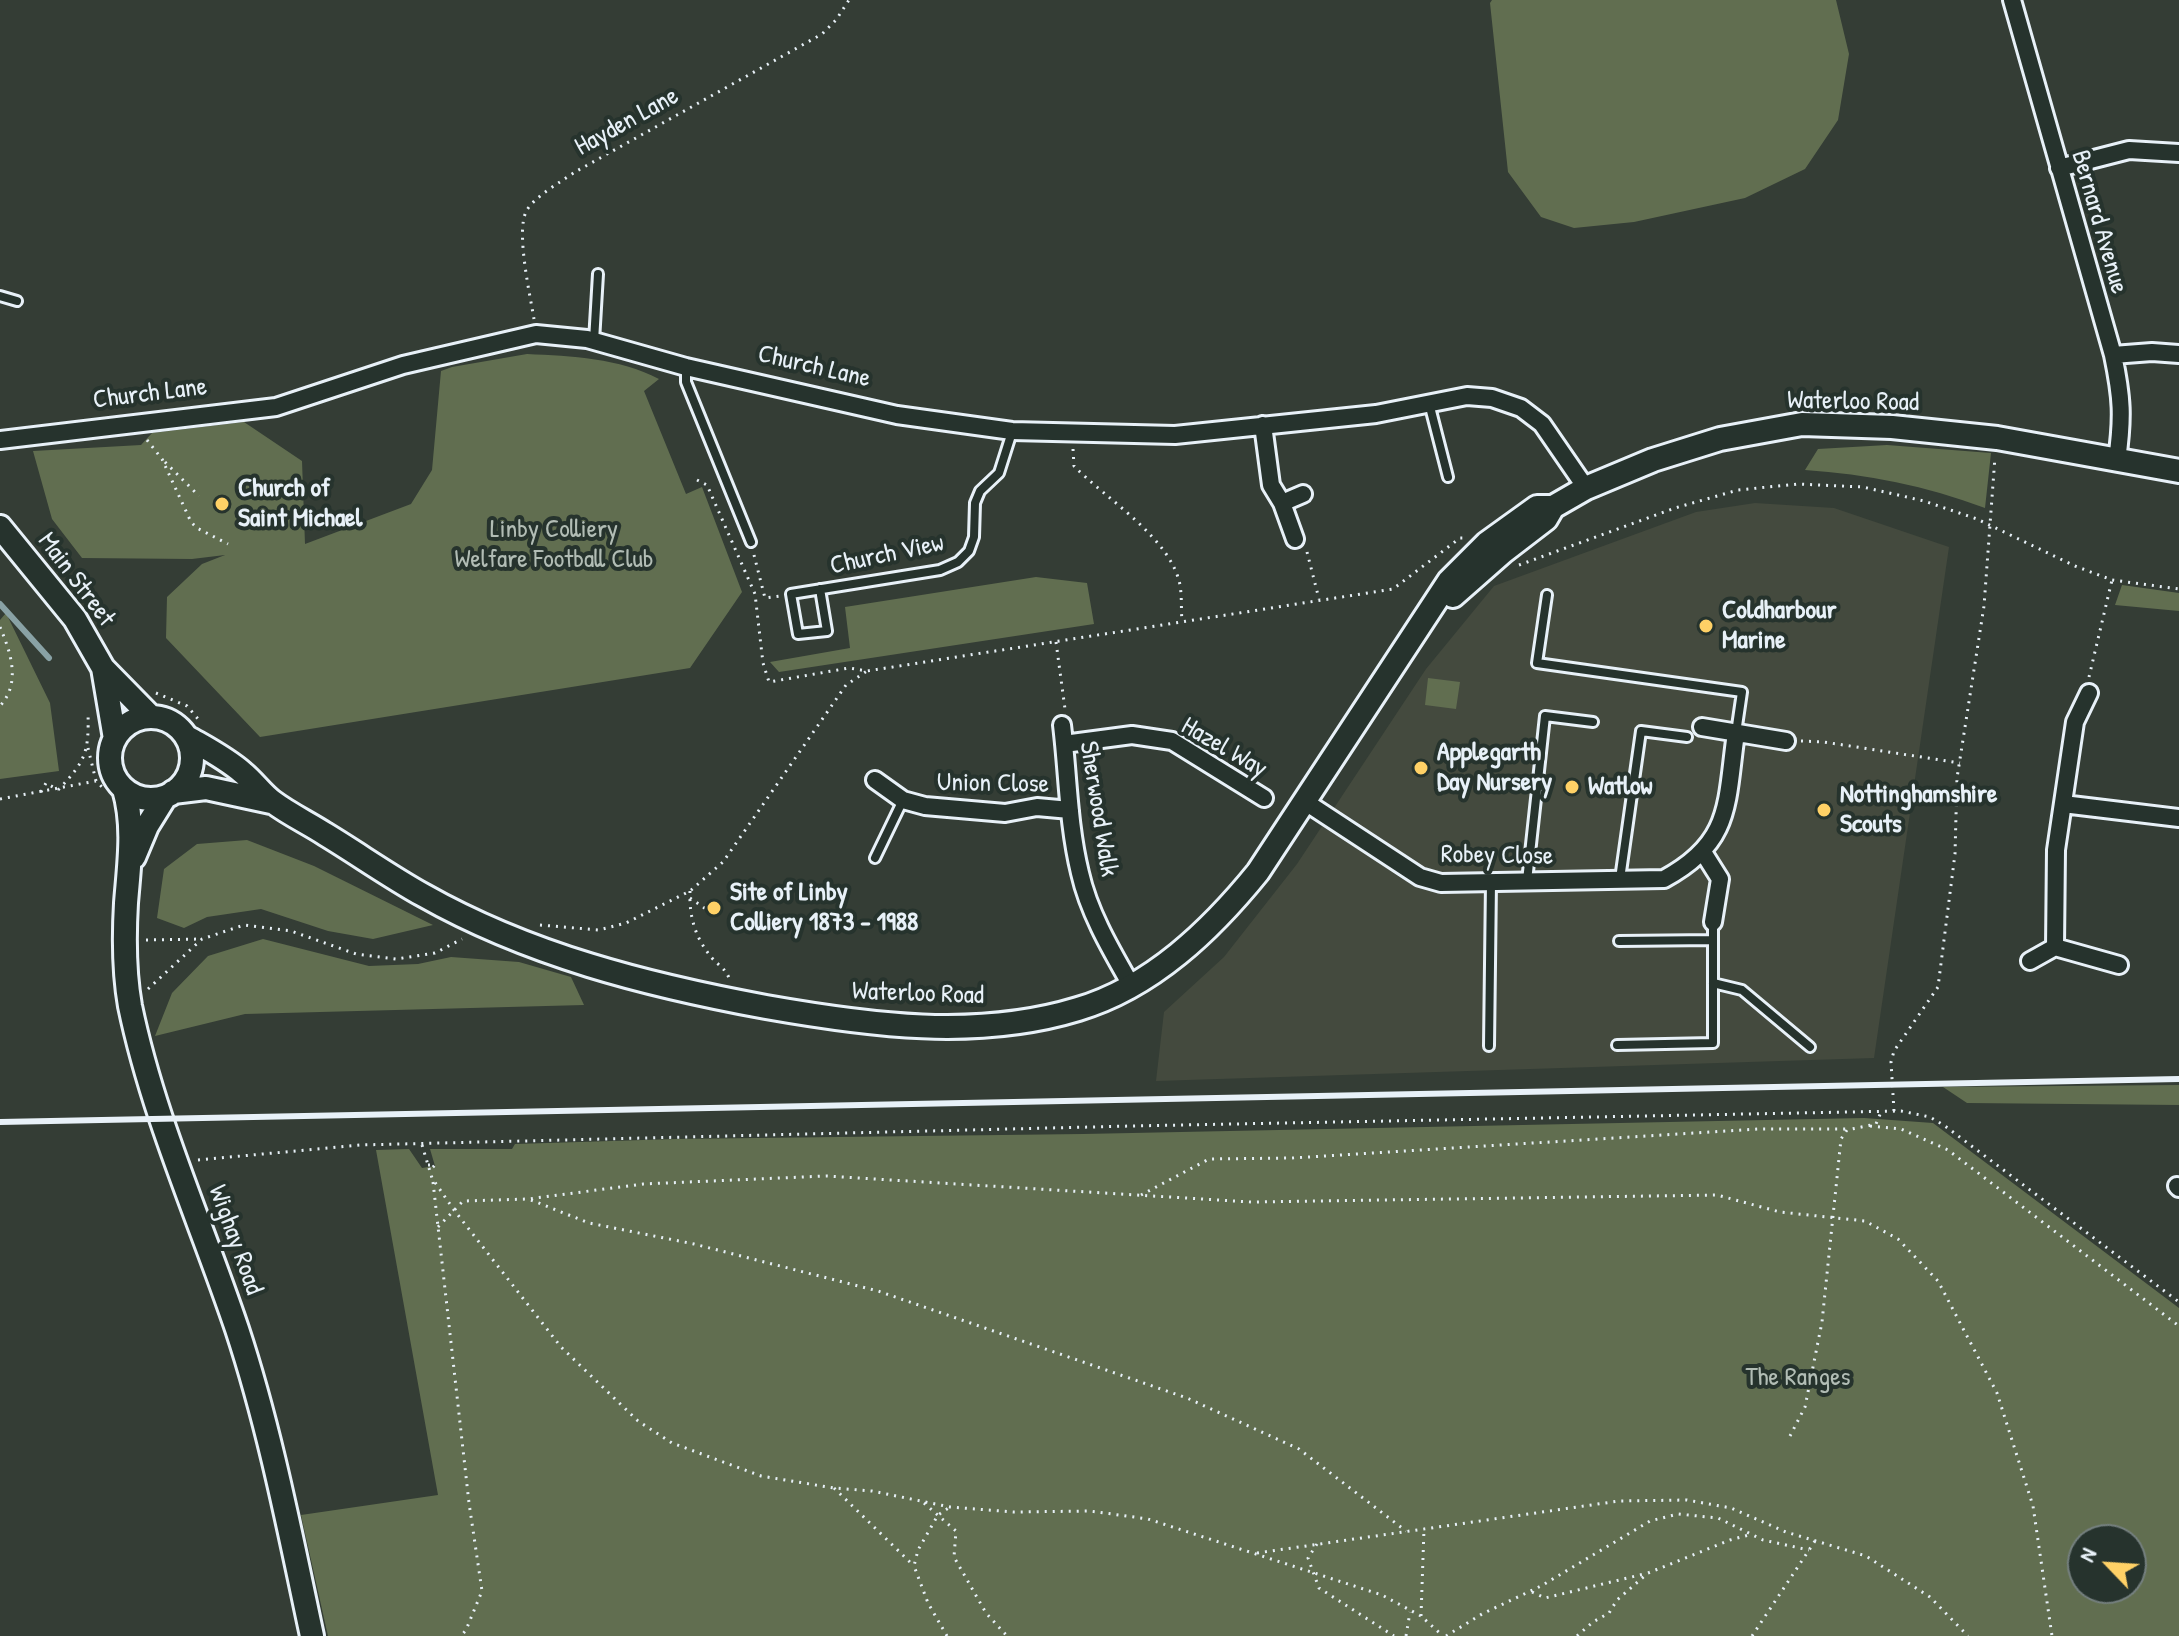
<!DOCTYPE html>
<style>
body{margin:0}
#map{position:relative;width:2179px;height:1636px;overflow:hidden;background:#343d35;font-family:"Patrick Hand",sans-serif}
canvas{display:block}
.north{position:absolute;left:2067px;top:1524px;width:80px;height:80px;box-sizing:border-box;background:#26332d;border:2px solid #747f7e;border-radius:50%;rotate:295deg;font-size:22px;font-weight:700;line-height:32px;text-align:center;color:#e8f1f8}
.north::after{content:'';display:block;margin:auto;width:28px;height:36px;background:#ffd166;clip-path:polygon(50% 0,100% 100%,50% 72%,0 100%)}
</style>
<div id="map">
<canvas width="2179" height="1636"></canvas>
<div class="north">N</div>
</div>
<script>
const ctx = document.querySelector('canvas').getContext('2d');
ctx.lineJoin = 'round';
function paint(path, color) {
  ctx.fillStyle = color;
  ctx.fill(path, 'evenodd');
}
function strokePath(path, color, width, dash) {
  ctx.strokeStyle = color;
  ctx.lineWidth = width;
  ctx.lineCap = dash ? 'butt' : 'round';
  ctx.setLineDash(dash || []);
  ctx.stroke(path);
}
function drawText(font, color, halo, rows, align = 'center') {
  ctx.font = font + ' "Patrick Hand",sans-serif';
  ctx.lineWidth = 8;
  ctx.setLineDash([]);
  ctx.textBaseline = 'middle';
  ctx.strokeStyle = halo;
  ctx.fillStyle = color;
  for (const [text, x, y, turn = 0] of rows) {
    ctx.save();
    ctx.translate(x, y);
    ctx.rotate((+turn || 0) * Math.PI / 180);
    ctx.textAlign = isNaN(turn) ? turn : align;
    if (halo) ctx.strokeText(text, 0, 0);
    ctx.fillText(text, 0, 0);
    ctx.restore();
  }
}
const built = new Path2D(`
 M 1755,503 L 1834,508 L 1949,547 L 1874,1058 L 1156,1081 L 1164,1012 L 1224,957 L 1297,864 L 1426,669 L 1494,586 L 1696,512 Z`);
const green = new Path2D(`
 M 1492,0 L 1836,0 L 1849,54 L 1838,120 L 1805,169 L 1745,198 L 1634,222 L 1574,228 L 1541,217 L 1508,172 L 1490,3 Z
 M 527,354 C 572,356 619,358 659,379 L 644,391 L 686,494 L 702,487 L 742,592 L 690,668 L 260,737 L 166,638 L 167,597 L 202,564 L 225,555 L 192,559 L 82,558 L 52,519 L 33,451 L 141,445 L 152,433 L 244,422 L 302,461 L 305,544 L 411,504 L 432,470 L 441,371 L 452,367 Z
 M 1887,445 L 1991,453 L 1985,508 C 1926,486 1867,474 1805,470 L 1818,449 Z
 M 1036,577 L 1087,583 L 1094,624 L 779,672 L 770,662 L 850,648 L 845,607 Z
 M 2122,585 L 2179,593 L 2179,611 L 2115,605 Z
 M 6,613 L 50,703 L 59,771 L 0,779 L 0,620 Z
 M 1428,678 L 1460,682 L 1456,709 L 1425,705 Z
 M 247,840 L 314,866 L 433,925 L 373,939 L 328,931 L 261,909 L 207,917 L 184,928 L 157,918 L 164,869 L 197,844 Z
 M 263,939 L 369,966 L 418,964 L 451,957 L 519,962 L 571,977 L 584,1005 L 245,1014 L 155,1036 L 172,993 L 208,956 Z
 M 2179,1085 L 2179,1105 L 1967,1103 L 1943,1087 Z
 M 1864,1118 L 1933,1123 L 2179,1308 L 2179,1636 L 328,1636 L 301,1515 L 438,1495 L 376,1150 L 409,1149 L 422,1168 L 435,1166 L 430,1149 L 512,1149 L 515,1144 L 675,1139 L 1083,1134 ZM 2131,1540 L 2131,1588 L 2083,1588 L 2083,1540 Z`);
const stream = new Path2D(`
 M 0,604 L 49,658`);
const path = new Path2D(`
 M 534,319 C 530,295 516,232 526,212 C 532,198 562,181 575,172 L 822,34 L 836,20 L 849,0
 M 147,440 L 162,459 L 191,522 L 197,528 L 228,544
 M 1073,449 L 1074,466 C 1106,499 1171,538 1180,585 C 1182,597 1181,610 1182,622
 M 165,462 L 199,496
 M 697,480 L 707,485 L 755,594 L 763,663 L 769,682 L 849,668 L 867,671 L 1393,589 L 1460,538 L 1464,538
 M 1307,552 L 1319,599
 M 754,555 L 765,598 L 780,596
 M 1519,565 L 1675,508 L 1738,490 L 1798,484 L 1863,487 L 1924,501 L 1977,519 L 2075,566 L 2112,580 L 2179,589
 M 0,627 C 11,653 21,683 0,706
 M 1056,642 L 1065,709
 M 2089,677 L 2112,580
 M 156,693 L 187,706 L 199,720
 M 1801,741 L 1824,742 L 1960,763
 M 88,748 L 96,781 L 103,788
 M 58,790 C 86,761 89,752 88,712
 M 41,792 L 46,783 L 58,790
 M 0,799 L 96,781
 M 690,891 C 689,916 695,938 712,958 C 719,966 725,968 729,978
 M 690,898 L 713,914
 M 540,925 L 599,930 L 626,923 L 690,891 L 723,862 L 846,685 L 867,671
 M 146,940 L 202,939
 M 148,989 L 202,939 L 244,925 L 291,931 L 356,954 L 396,959 L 435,953 L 462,939
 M 1894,1111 L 1891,1062 L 1894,1051 L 1938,987 L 1955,854 L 1957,778 L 1984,606 L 1995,457
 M 1870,1126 L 1901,1129 L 1948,1150 L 2179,1326
 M 422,1145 L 432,1178 L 454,1210 L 561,1347 L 638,1421 L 672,1443 L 761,1476 L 834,1488 L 872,1491 L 950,1507 L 1014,1512 L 1090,1511 L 1148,1519 L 1382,1595 L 1421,1616 L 1443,1636
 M 198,1160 L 360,1145 L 1131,1126 L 1901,1111 L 1930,1117 L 1945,1126 L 2179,1302
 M 428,1165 L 435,1165 L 430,1170
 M 433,1182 L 469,1503 L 482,1591 L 466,1630 L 461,1636
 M 1141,1195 L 1209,1159 L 1292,1158 L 1759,1129 L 1848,1129
 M 531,1200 L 589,1223 L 694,1244 L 878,1291 L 1187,1398 L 1299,1449 L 1406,1531
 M 438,1227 L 463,1201 L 528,1199 L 643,1184 L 826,1176 L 1251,1202 L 1717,1195 L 1780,1212 L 1865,1221 L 1898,1239 L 1938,1281 L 1997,1393 L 2033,1506 L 2052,1636
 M 1790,1436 L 1805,1407 L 1822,1322 L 1841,1139 L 1847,1130 L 1876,1124 L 1881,1112
 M 834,1488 L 914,1566
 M 924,1503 L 956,1531 L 954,1557 L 986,1613 L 1007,1636
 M 1317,1544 L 1308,1558 L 1319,1588 L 1394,1636
 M 1257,1553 L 1619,1501 L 1687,1500 L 1731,1508 L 1786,1532 L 1866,1556 L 1930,1597 L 1968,1636
 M 1532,1592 L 1545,1598 L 1644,1574
 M 1421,1616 L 1424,1529
 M 947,1636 L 928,1603 L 914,1566 L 918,1550 L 938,1515 L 950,1507
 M 1406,1636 L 1410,1612
 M 1446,1636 L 1482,1614 L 1541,1586 L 1650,1521 L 1678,1514 L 1718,1518 L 1763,1540 L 1809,1550
 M 1577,1636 L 1593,1622 L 1609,1613 L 1617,1600 L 1648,1573 L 1730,1540 L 1749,1535
 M 1752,1636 L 1815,1541`);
const lane = new Path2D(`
 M 0,296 L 17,301
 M 594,341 L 598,274
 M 686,367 L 686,382 L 751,542
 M 1429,403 L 1448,477
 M 820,589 L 827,631 L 798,634 L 791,594 L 940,570 L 958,562 L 969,551 L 974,537 L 975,503 L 980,491 L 999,473 L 1012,432
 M 1547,595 L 1537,663 L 1742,692 L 1736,733
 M 875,858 L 903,800
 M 1620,879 L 1641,731 L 1687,737
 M 1527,881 L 1545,716 L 1593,722
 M 1619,941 L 1713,940
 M 1713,983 L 1742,990 L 1810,1047
 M 1617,1045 L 1713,1043 L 1713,922
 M 1489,1046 L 1491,882`);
const street = new Path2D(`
 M 2012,0 L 2113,355 C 2122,398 2123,417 2117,460
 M 2059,168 L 2129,150 L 2179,153
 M 2113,355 L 2152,352 L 2179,354
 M 1263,425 L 1271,485 L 1282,503 L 1295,539
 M 0,440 L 276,407 L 403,365 L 536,334 L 587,339 L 686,367 L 897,415 L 1012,431 L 1175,435 L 1376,414 L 1467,396 L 1492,398 L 1521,408 L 1542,424 L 1586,488
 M 1282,503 L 1303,494
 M 2089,693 L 2075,722 L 2056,850 L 2055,947 L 2119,965
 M 1062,725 C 1068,774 1068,824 1080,873 C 1089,913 1111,950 1131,985
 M 1702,727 L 1786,741
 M 1064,744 L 1132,735 L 1172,741 L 1264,798
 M 875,780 L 903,800 L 925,806 L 1005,813 L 1037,807 L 1070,810
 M 1304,801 L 1420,877 L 1441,883 L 1664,879 C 1733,842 1726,802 1736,733
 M 2063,804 L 2179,818
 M 1703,852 L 1720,879 L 1713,922
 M 2030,961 L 2055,947
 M 2177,1186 L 2179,1188`);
const secondary = new Path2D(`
 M 0,527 L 75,619 L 103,668 L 151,717
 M 1453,596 L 1503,552 L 1546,519 L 1553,507
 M 103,668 L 115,739
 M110 758a41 41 0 1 1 82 0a41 41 0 1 1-82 0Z
 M 187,737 C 206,748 226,758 243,773 C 254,782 262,794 273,802 C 289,814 308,823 325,834 C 358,854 389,876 423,895 C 529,955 647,985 766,1007 C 868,1025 977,1040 1078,1009 C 1152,987 1211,930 1258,872 L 1449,581 L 1487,543 L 1537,507 L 1553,507 L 1586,488 L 1653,460 L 1720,439 L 1802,424 L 1892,427 L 1997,438 L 2179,471
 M 124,789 C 135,826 129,865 126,903 C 124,937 124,972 130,1006 C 153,1117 201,1222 237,1329 C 270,1429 290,1533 312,1636
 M 173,792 L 206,788 L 271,802
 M 134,857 L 147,826 L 165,797`);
const rail = new Path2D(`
 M 0,1122 L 2179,1079`);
const markers = [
 [222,504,8,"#ffd166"],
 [1706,626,8,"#ffd166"],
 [1421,768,8,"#ffd166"],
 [1572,787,8,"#ffd166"],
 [1824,810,8,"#ffd166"],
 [714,908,8,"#ffd166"]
];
const streetNames = [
 ["Hayden Lane",627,122,-29],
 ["Bernard Avenue",2099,222,74],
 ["Church Lane",814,367,13],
 ["Church Lane",150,394,-7],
 ["Waterloo Road",1853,402,1],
 ["Church View",887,555,-12],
 ["Main Street",76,580,53],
 ["Hazel Way",1224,748,30],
 ["Union Close",993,784,1],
 ["Sherwood Walk",1098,809,81],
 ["Robey Close",1497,856,1],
 ["Waterloo Road",918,994,2],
 ["Wighay Road",235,1240,70]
];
const poiNames = [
 ["Church of",238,489],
 ["Saint Michael",238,519],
 ["Coldharbour",1722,611],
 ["Marine",1722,641],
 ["Applegarth",1437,753],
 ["Day Nursery",1437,783],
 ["Watlow",1588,787],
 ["Nottinghamshire",1840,795],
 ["Scouts",1840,825],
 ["Site of Linby",730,893],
 ["Colliery 1873 - 1988",730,923]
];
const parkNames = [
 ["Linby Colliery",554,530],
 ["Welfare Football Club",554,560],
 ["The Ranges",1798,1378]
];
paint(built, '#444a3e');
paint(green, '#616e50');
strokePath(stream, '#89a2a5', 6);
strokePath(lane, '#e8f1f8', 14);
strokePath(street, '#e8f1f8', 22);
strokePath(secondary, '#e8f1f8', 28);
strokePath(path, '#e8f1f8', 3, [2, 6]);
strokePath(lane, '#26332d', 8);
strokePath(street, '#26332d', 16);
strokePath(secondary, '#26332d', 22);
strokePath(rail, '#e8f1f8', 6);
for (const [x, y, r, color] of markers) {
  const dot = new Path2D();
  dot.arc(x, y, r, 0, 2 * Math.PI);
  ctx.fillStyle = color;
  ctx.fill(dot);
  strokePath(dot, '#26332d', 3);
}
drawText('26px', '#e8f1f8', '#26332d', streetNames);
drawText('bold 26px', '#e8f1f8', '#26332d', poiNames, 'left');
drawText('26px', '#b2bdb5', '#26332d', parkNames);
</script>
